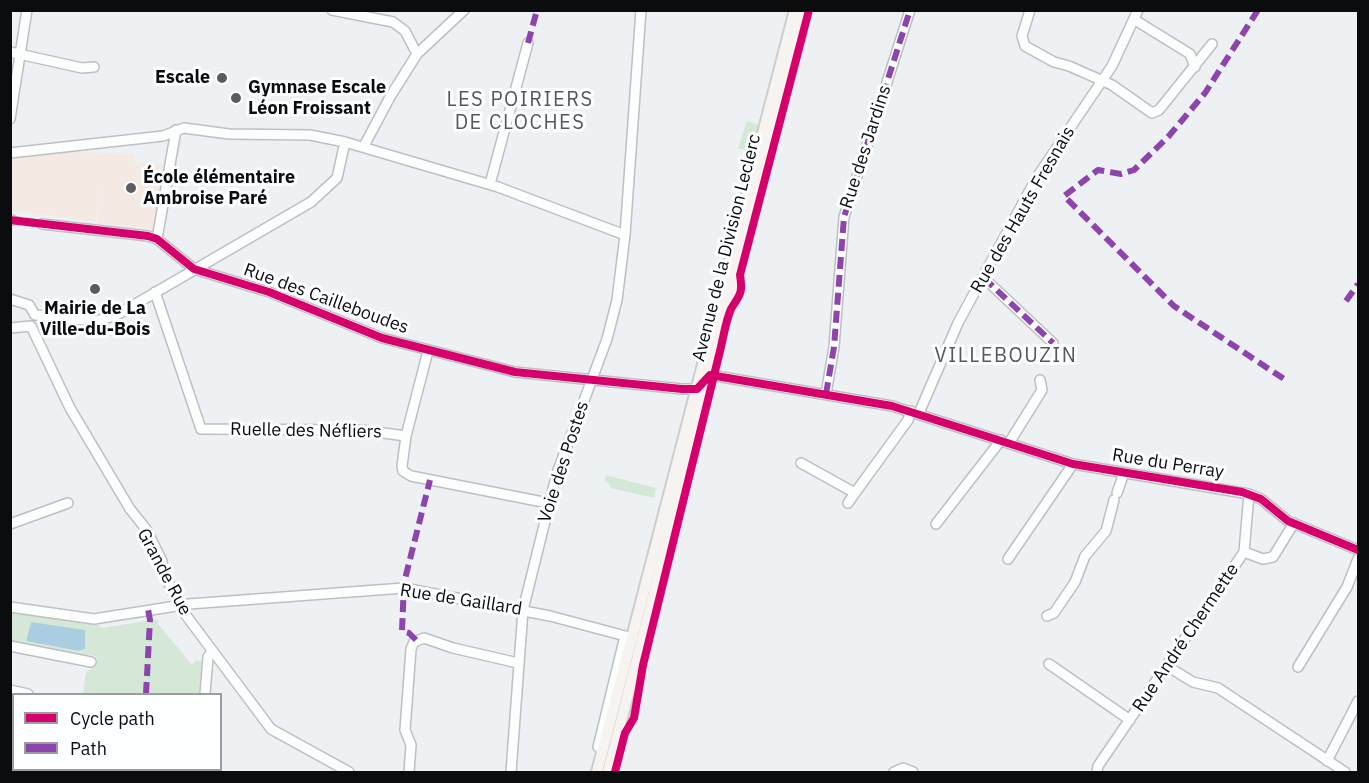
<!DOCTYPE html>
<meta charset="utf-8">
<style>
body{margin:0}
#map{position:relative;width:1369px;height:783px;overflow:hidden;background:#eef1f4;font-family:"IBM Plex Sans",sans-serif}
canvas{display:block}
.frame{position:absolute;inset:0;border:12px solid #0b0c0e;pointer-events:none}
.legend{position:absolute;left:12px;top:693px;width:210px;height:78px;box-sizing:border-box;background:#fdfeff;border:2px solid #9c9d9f;margin:0;padding:8px 10px;list-style:none;font-size:18px;color:#0b0c0e}
.legend li{display:flex;align-items:center;gap:12px;height:30px}
.legend b{width:30px;border:2px solid #9c9d9f}
</style>
<div id="map">
<canvas width="1369" height="783"></canvas>
<div class="frame"></div>
<ul class="legend">
<li><b style="height:8px;background:#d6006c"></b>Cycle path</li>
<li><b style="height:8px;background:#8e44ad"></b>Path</li>
</ul>
</div>
<script>
const ctx = document.querySelector('canvas').getContext('2d');
ctx.lineJoin = 'round';
function paint(path, color) {
  ctx.fillStyle = color;
  ctx.fill(path, 'evenodd');
}
function strokePath(path, color, width, dash) {
  ctx.strokeStyle = color;
  ctx.lineWidth = width;
  ctx.lineCap = dash ? 'butt' : 'round';
  ctx.setLineDash(dash || []);
  ctx.stroke(path);
}
function drawText(font, color, halo, rows, align = 'center') {
  ctx.font = font + ' "IBM Plex Sans",sans-serif';
  ctx.lineWidth = 6;
  ctx.setLineDash([]);
  ctx.textBaseline = 'middle';
  ctx.strokeStyle = halo;
  ctx.fillStyle = color;
  for (const [text, x, y, turn = 0] of rows) {
    ctx.save();
    ctx.translate(x, y);
    ctx.rotate((+turn || 0) * Math.PI / 180);
    ctx.textAlign = isNaN(turn) ? turn : align;
    if (halo) ctx.strokeText(text, 0, 0);
    ctx.fillText(text, 0, 0);
    ctx.restore();
  }
}
const education = new Path2D(`
 M 76,152 L 133,154 L 134,162 L 165,165 L 155,229 L 97,223 L 101,182 L 96,222 L 11,210 L 11,158 Z`);
const green = new Path2D(`
 M 747,121 L 759,125 L 753,152 L 738,148 Z
 M 606,475 L 656,488 L 654,498 L 610,488 L 610,484 L 605,482 Z
 M 10,609 L 97,624 L 102,628 L 158,619 L 158,624 L 192,665 L 196,660 L 202,662 L 199,694 L 83,694 L 86,672 L 97,666 L 97,658 L 90,654 L 81,659 L 11,644 ZM 31,622 L 81,652 L 26,641 Z`);
const water = new Path2D(`
 M 31,622 L 85,630 L 85,649 L 78,651 L 26,641 Z`);
const minorTunnel = new Path2D(`
 M 12,220 L 42,224`);
const minor = new Path2D(`
 M 332,10 L 393,22 L 405,31 L 417,54
 M 1030,10 L 1022,36 L 1025,46 L 1054,62 L 1069,66 L 1112,85 L 1152,113 L 1159,110 L 1212,44
 M 1135,20 L 1190,54 L 1195,67
 M 10,52 L 82,68 L 94,67
 M 10,119 L 27,10
 M 364,146 L 390,97 L 417,54 L 464,10
 M 10,153 L 163,136 L 184,128 L 229,134 L 310,135 L 345,142 L 498,187 L 625,235
 M 490,184 L 528,43
 M 10,220 L 12,220
 M 42,224 L 148,236 L 157,239 L 194,269 L 269,292 L 382,338 L 515,372 L 682,389 L 697,389 L 710,375 L 892,406 L 1073,464 L 1249,494 L 1261,499 L 1288,521 L 1358,550
 M 157,239 L 176,130
 M 984,278 L 1053,343
 M 155,292 L 201,429 L 361,430 L 406,436 L 402,466 L 403,471 L 411,476 L 548,503
 M 10,299 L 29,305 L 35,315
 M 35,315 L 95,321 L 115,316 L 311,202 L 337,178 L 345,142
 M 31,326 L 70,408 L 130,509 L 146,529 L 162,561 L 162,568 L 179,606 L 271,729 L 349,772
 M 10,328 L 31,326
 M 826,394 L 834,347 L 844,217 L 910,10
 M 919,413 L 958,323 L 1037,177 L 1112,66 L 1138,10
 M 406,436 L 428,351
 M 1009,443 L 1042,390 L 1040,380
 M 801,463 L 855,493 L 908,420 L 911,411
 M 1117,493 L 1124,473
 M 848,503 L 855,493
 M 10,524 L 68,503
 M 936,524 L 1001,440
 M 1244,552 L 1263,559 L 1273,557 L 1294,523
 M 1008,559 L 1073,464
 M 10,607 L 94,619 L 189,604 L 404,588 L 550,616 L 633,638
 M 1047,616 L 1054,613 L 1075,582 L 1085,556 L 1106,531 L 1114,500
 M 10,646 L 91,662
 M 1049,664 L 1130,720
 M 1167,666 L 1193,682 L 1218,688 L 1345,772
 M 1298,667 L 1347,587 L 1358,559
 M 10,690 L 28,694
 M 205,694 L 208,657 L 212,651
 M 598,747 L 625,636
 M 1327,761 L 1358,701
 M 138,772 L 138,770
 M 409,772 L 411,745 L 405,730 L 411,649 L 414,642 L 424,638 L 453,648 L 518,663
 M 511,772 L 523,610 L 557,473 L 607,339 L 617,300 L 625,235 L 641,10
 M 894,772 L 903,768 L 913,772
 M 1097,772 L 1098,766 L 1244,552 L 1249,494`);
const major = new Path2D(`
 M 597,772 L 795,10
 M 608,772 L 804,10`);
const quiet = new Path2D(`
 M 1258,10 L 1205,93 L 1168,137 L 1134,170 L 1121,174 L 1098,170 L 1064,196 L 1174,306 L 1284,379
 M 528,43 L 537,10
 M 984,278 L 1053,343
 M 1346,301 L 1358,284
 M 826,394 L 834,347 L 844,217 L 910,10
 M 416,640 L 409,633 L 402,631 L 404,583 L 430,480
 M 146,694 L 150,620 L 148,609`);
const cycleway = new Path2D(`
 M 10,220 L 148,236 L 157,239 L 194,269 L 269,292 L 382,338 L 515,372 L 682,389 L 697,389 L 710,375 L 892,406 L 1073,464 L 1242,492 L 1261,499 L 1288,521 L 1358,550
 M 615,772 L 625,733 L 634,718 L 643,665 L 719,355 C 723,341 725,322 731,309 C 740,294 743,294 740,275 L 809,10`);
const markers = [
 [222,78,6,"#5a5c5e"],
 [236,98,6,"#5a5c5e"],
 [131,188,6,"#5a5c5e"],
 [95,289,6,"#5a5c5e"]
];
const poiNames = [
 ["Escale",210,78,"right"],
 ["Gymnase Escale",248,88],
 ["Léon Froissant",248,109],
 ["École élémentaire",143,178],
 ["Ambroise Paré",143,199],
 ["Mairie de La",95,309,"center"],
 ["Ville-du-Bois",95,330,"center"]
];
const streetNames = [
 ["Rue des Jardins",866,147,-72],
 ["Rue des Hauts Fresnais",1023,210,-60],
 ["Avenue de la Division Leclerc",727,248,-76],
 ["Rue des Cailleboudes",326,299,20],
 ["Ruelle des Néfliers",306,431,1],
 ["Voie des Postes",564,462,-72],
 ["Rue du Perray",1168,464,9],
 ["Grande Rue",164,572,62],
 ["Rue de Gaillard",461,600,9],
 ["Rue André Chermette",1186,638,-56]
];
const neighbourhoodNames = [
 ["LES POIRIERS",520,100],
 ["DE CLOCHES",520,123],
 ["VILLEBOUZIN",1006,356]
];
paint(education, '#f4e9e3');
paint(green, '#d5e8d7');
paint(water, '#abcde1');
strokePath(minorTunnel, '#cccfd2', 9, [9, 4.5]);
strokePath(minor, '#bdc0c2', 12);
strokePath(major, '#cdced0', 14);
strokePath(minor, '#fcfdfd', 9);
strokePath(major, '#f6f3f1', 10);
strokePath(quiet, '#8e44ad', 6, [12, 6]);
strokePath(cycleway, '#d6006c', 8);
for (const [x, y, r, color] of markers) {
  const dot = new Path2D();
  dot.arc(x, y, r, 0, 2 * Math.PI);
  ctx.fillStyle = color;
  ctx.fill(dot);
  strokePath(dot, '#fdfeff', 2);
}
drawText('bold 18px', '#0b0c0e', '#fdfeff', poiNames, 'left');
drawText('18px', '#0b0c0e', '#fdfeff', streetNames);
ctx.letterSpacing = '1.5px';
drawText('20px', '#53585c', '#fdfeff', neighbourhoodNames);
ctx.letterSpacing = '0px';
</script>
